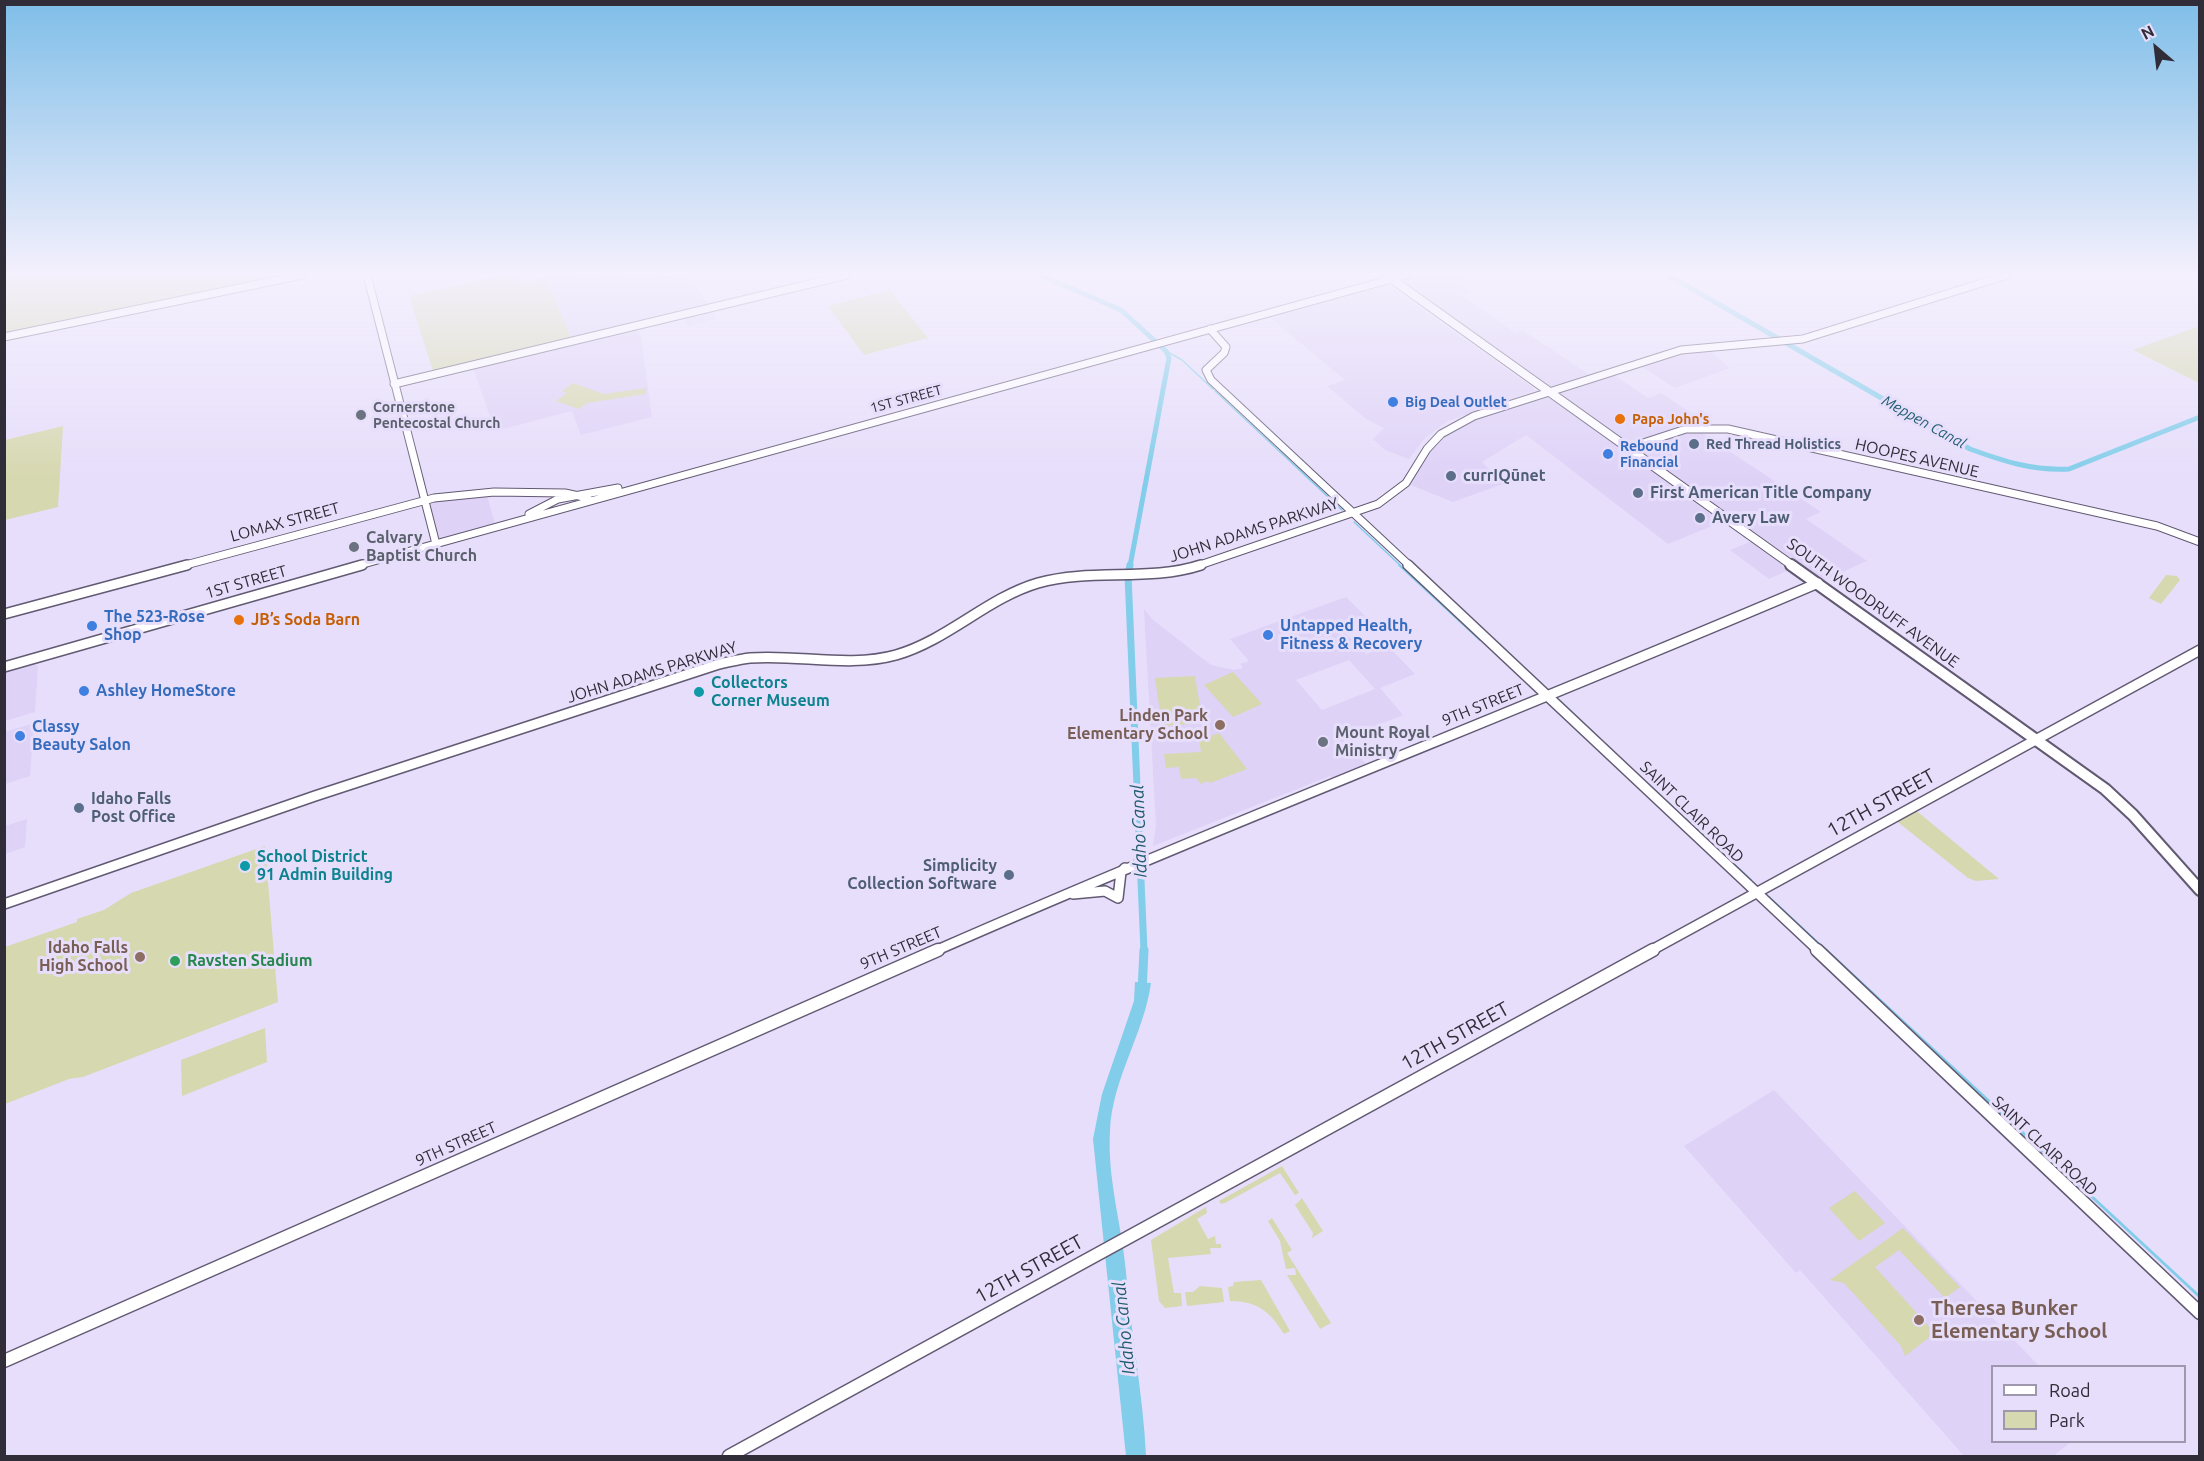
<!DOCTYPE html>
<meta charset="utf-8">
<style>
body{margin:0}
#map{position:relative;width:2204px;height:1461px;overflow:hidden;background:#e7defb;font-family:Ubuntu,sans-serif}
canvas{display:block}
.frame{position:absolute;inset:0;border:6px solid #312d38;pointer-events:none}
.legend{position:absolute;left:1991px;top:1365px;width:195px;height:78px;box-sizing:border-box;background:#e7defb;border:2px solid #9e97ad;margin:0;padding:8px 10px;list-style:none;font-size:18px;color:#312d38}
.legend li{display:flex;align-items:center;gap:12px;height:30px}
.legend b{width:30px;border:2px solid #9e97ad}
.north{position:absolute;left:2126px;top:18px;width:60px;height:60px;-webkit-text-stroke:4px #e7defb;paint-order:stroke;rotate:332deg;font-size:16px;font-weight:700;line-height:24px;text-align:center;color:#312d38}
.north::after{content:'';display:block;margin:auto;width:21px;height:27px;background:#312d38;clip-path:polygon(50% 0,100% 100%,50% 72%,0 100%)}
</style>
<div id="map">
<canvas width="2204" height="1461"></canvas>
<div class="frame"></div>
<ul class="legend">
<li><b style="height:8px;background:#fff"></b>Road</li>
<li><b style="height:16px;background:#d6d8af"></b>Park</li>
</ul>
<div class="north">N</div>
</div>
<script>
const ctx = document.querySelector('canvas').getContext('2d');
ctx.lineJoin = 'round';
function paint(path, color) {
  ctx.fillStyle = color;
  ctx.fill(path, 'evenodd');
}
function strokePath(path, color, width, dash) {
  ctx.strokeStyle = color;
  ctx.lineWidth = width;
  ctx.lineCap = dash ? 'butt' : 'round';
  ctx.setLineDash(dash || []);
  ctx.stroke(path);
}
function drawText(font, color, halo, rows, align = 'center') {
  ctx.font = font + ' Ubuntu,sans-serif';
  ctx.lineWidth = 6;
  ctx.setLineDash([]);
  ctx.textBaseline = 'middle';
  ctx.strokeStyle = halo;
  ctx.fillStyle = color;
  for (const [text, x, y, turn = 0] of rows) {
    ctx.save();
    ctx.translate(x, y);
    ctx.rotate((+turn || 0) * Math.PI / 180);
    ctx.textAlign = isNaN(turn) ? turn : align;
    if (halo) ctx.strokeText(text, 0, 0);
    ctx.fillText(text, 0, 0);
    ctx.restore();
  }
}
const built = new Path2D(`
 M 550,275 L 690,276 L 717,319 L 688,326 L 682,314 L 635,326 L 641,337 L 652,417 L 581,435 L 572,411 L 495,431 L 472,365 L 572,340 L 546,276 Z
 M 1386,275 L 1475,275 L 1456,281 L 1471,292 L 1462,295 L 1516,333 L 1524,331 L 1593,377 L 1610,372 L 1648,398 L 1661,393 L 1714,428 L 1696,429 L 1821,512 L 1806,519 L 1867,561 L 1818,583 L 1796,567 L 1769,579 L 1730,550 L 1757,539 L 1729,519 L 1668,544 L 1526,435 L 1482,462 L 1503,484 L 1453,502 L 1406,483 L 1418,463 L 1449,428 L 1548,392 Z
 M 1388,285 L 1534,388 L 1534,391 L 1448,421 L 1425,438 L 1409,459 L 1385,450 L 1373,439 L 1384,428 L 1366,419 L 1327,386 L 1345,380 L 1269,317 Z
 M 1704,346 L 1730,368 L 1675,388 L 1637,364 Z
 M 486,492 L 496,528 L 436,544 L 425,499 Z
 M 1346,597 L 1367,618 L 1340,628 L 1366,654 L 1388,646 L 1415,674 L 1380,688 L 1403,715 L 1345,738 L 1370,769 L 1336,783 L 1330,776 L 1153,846 L 1156,825 L 1144,609 L 1152,619 L 1211,665 L 1234,670 L 1243,668 L 1240,664 L 1249,661 L 1230,639 ZM 1349,660 L 1375,689 L 1322,710 L 1296,680 Z
 M 33,664 L 38,666 L 35,712 L 5,721 L 5,672 Z
 M 34,723 L 30,776 L 5,784 L 5,732 Z
 M 27,819 L 25,847 L 5,854 L 5,826 Z
 M 1774,1090 L 2039,1366 L 1992,1366 L 1992,1442 L 2071,1442 L 2053,1456 L 1964,1456 L 1800,1270 L 1796,1273 L 1684,1146 Z`);
const green = new Path2D(`
 M 5,275 L 302,275 L 5,336 Z
 M 502,275 L 518,275 L 522,283 L 546,277 L 572,340 L 434,374 L 409,296 Z
 M 890,290 L 928,338 L 864,355 L 828,306 Z
 M 2199,326 L 2199,383 L 2133,350 Z
 M 573,383 L 604,394 L 646,388 L 646,394 L 587,403 L 579,409 L 556,401 L 567,393 L 562,391 Z
 M 63,426 L 58,507 L 5,520 L 5,440 Z
 M 2166,575 L 2177,576 L 2180,580 L 2161,604 L 2149,598 Z
 M 1233,672 L 1262,704 L 1233,717 L 1204,685 Z
 M 1195,676 L 1203,723 L 1162,726 L 1155,678 Z
 M 1219,733 L 1247,769 L 1210,783 L 1208,781 L 1201,784 L 1196,778 L 1181,779 L 1179,767 L 1166,768 L 1164,754 L 1201,752 L 1199,740 Z
 M 1913,808 L 1999,879 L 1976,881 L 1968,878 L 1894,819 Z
 M 265,846 L 278,1002 L 83,1077 L 69,1079 L 5,1104 L 5,947 L 77,922 L 77,919 L 104,910 L 131,893 Z
 M 265,1028 L 267,1062 L 182,1096 L 181,1060 Z
 M 1282,1166 L 1299,1193 L 1295,1195 L 1280,1173 L 1225,1203 L 1221,1204 L 1219,1201 Z
 M 1855,1191 L 1885,1223 L 1859,1241 L 1829,1208 Z
 M 1302,1198 L 1323,1231 L 1312,1238 L 1313,1233 L 1295,1205 Z
 M 1206,1207 L 1207,1213 L 1197,1219 L 1208,1239 L 1215,1236 L 1216,1244 L 1221,1244 L 1221,1248 L 1210,1248 L 1211,1254 L 1168,1258 L 1174,1293 L 1181,1293 L 1182,1306 L 1165,1308 L 1159,1301 L 1151,1240 Z
 M 1272,1218 L 1292,1250 L 1287,1253 L 1331,1323 L 1320,1329 L 1287,1275 L 1296,1275 L 1295,1268 L 1286,1269 L 1280,1241 L 1268,1221 Z
 M 1903,1228 L 1960,1287 L 1945,1298 L 1899,1250 L 1875,1267 L 1935,1333 L 1905,1356 L 1901,1346 L 1844,1283 L 1830,1280 Z
 M 1261,1280 L 1290,1331 L 1284,1334 C 1270,1312 1258,1301 1230,1301 L 1228,1287 L 1233,1286 L 1234,1282 Z
 M 1200,1286 L 1222,1288 L 1224,1302 L 1187,1306 L 1185,1292 L 1193,1292 Z`);
const water = new Path2D(`
 M 1135,982 L 1151,983 C 1144,1034 1112,1079 1110,1131 C 1107,1179 1122,1225 1126,1272 C 1131,1335 1143,1394 1146,1456 L 1126,1456 L 1093,1139 L 1102,1094 L 1134,1001 Z`);
const streamFar2 = new Path2D(`
 M 1166,351 L 1182,360 L 1213,389
 M 1215,391 L 1342,510
 M 1354,522 L 1401,566`);
const streamFar1 = new Path2D(`
 M 1399,565 L 1480,640
 M 1497,642 L 1540,683
 M 1560,701 L 1600,739
 M 1646,782 L 1751,880
 M 1769,897 L 1827,951`);
const stream = new Path2D(`
 M 1826,950 L 2200,1297`);
const canalFar2 = new Path2D(`
 M 1040,275 L 1121,310 L 1166,351 L 1169,358 L 1130,566
 M 1668,275 L 1970,449 C 2003,461 2033,471 2069,469 L 2200,417`);
const canalFar1 = new Path2D(`
 M 1130,565 L 1128,575 L 1144,951`);
const canal = new Path2D(`
 M 1142,992 L 1144,950`);
const secondaryFar2 = new Path2D(`
 M 367,275 L 436,544
 M 1210,329 L 1226,347 L 1224,353 L 1206,370 L 1211,380 L 1410,566
 M 4,337 L 302,275
 M 394,384 L 847,275
 M 1628,448 L 1686,429 L 1728,429 L 2157,526 L 2200,542
 M 529,514 L 558,499 L 618,488
 M 182,566 L 434,498 L 494,492 L 565,493 L 588,498 L 586,502
 M 356,566 L 1406,275
 M 1197,566 L 1378,504 L 1406,483 L 1427,449 L 1441,434 L 1474,416 L 1681,350 L 1803,339 L 2007,275`);
const secondaryFar1 = new Path2D(`
 M 1408,565 L 1819,951
 M 4,614 L 187,565
 M 4,667 L 362,565
 M 1073,894 L 1105,891 L 1118,898 L 1121,872 L 1125,868
 M 4,904 L 315,796 L 719,664 C 729,662 740,659 750,658 C 798,654 849,668 896,655 C 948,640 987,598 1038,583 C 1092,568 1149,582 1201,565
 M 935,951 C 1227,823 1525,708 1818,583
 M 1650,951 L 2200,650`);
const secondary = new Path2D(`
 M 1817,950 L 2200,1313
 M 4,1361 L 938,950
 M 729,1456 L 1653,950`);
const primaryFar1 = new Path2D(`
 M 1386,275 L 1793,566`);
const primary = new Path2D(`
 M 1791,565 L 2105,789 L 2133,815 L 2200,890`);
const markers = [
 [1393,402,6,"#3f7fe0"],
 [361,415,6,"#6b7280"],
 [1620,419,6,"#e8710a"],
 [1694,444,6,"#5c6f8a"],
 [1608,454,6,"#3f7fe0"],
 [1451,476,6,"#5c6f8a"],
 [1638,493,6,"#5c6f8a"],
 [1700,518,6,"#5c6f8a"],
 [354,547,6,"#6b7280"],
 [239,620,6,"#e8710a"],
 [92,626,6,"#3f7fe0"],
 [1268,635,6,"#3f7fe0"],
 [84,691,6,"#3f7fe0"],
 [699,692,6,"#0f9aa8"],
 [1220,725,6,"#8d6e63"],
 [20,736,6,"#3f7fe0"],
 [1323,742,6,"#6b7280"],
 [79,808,6,"#5c6f8a"],
 [245,866,6,"#0f9aa8"],
 [1009,875,6,"#5c6f8a"],
 [140,957,6,"#8d6e63"],
 [175,961,6,"#2e9e5b"],
 [1919,1320,6,"#8d6e63"]
];
const farStreetnames = [
 ["1ST STREET",906,399,-15]
];
const farShopnames = [
 ["Big Deal Outlet",1405,402],
 ["Rebound",1620,446],
 ["Financial",1620,462]
];
const farWorshipnames = [
 ["Cornerstone",373,407],
 ["Pentecostal Church",373,423]
];
const farFoodnames = [
 ["Papa John's",1632,419]
];
const farServicenames = [
 ["Red Thread Holistics",1706,444]
];
const farWaternames = [
 ["Meppen Canal",1924,422,29]
];
const streetNames = [
 ["HOOPES AVENUE",1917,458,13],
 ["LOMAX STREET",285,522,-15],
 ["JOHN ADAMS PARKWAY",1254,530,-18],
 ["1ST STREET",246,582,-16],
 ["SOUTH WOODRUFF AVENUE",1873,603,36],
 ["JOHN ADAMS PARKWAY",652,672,-17],
 ["9TH STREET",1483,705,-22],
 ["SAINT CLAIR ROAD",1692,812,44],
 ["9TH STREET",901,948,-23],
 ["9TH STREET",456,1144,-24],
 ["SAINT CLAIR ROAD",2045,1146,43]
];
const serviceNames = [
 ["currIQūnet",1463,476],
 ["First American Title Company",1650,493],
 ["Avery Law",1712,518],
 ["Idaho Falls",91,799],
 ["Post Office",91,817],
 ["Simplicity",997,866,"right"],
 ["Collection Software",997,884,"right"]
];
const worshipNames = [
 ["Calvary",366,538],
 ["Baptist Church",366,556],
 ["Mount Royal",1335,733],
 ["Ministry",1335,751]
];
const shopNames = [
 ["The 523-Rose",104,617],
 ["Shop",104,635],
 ["Untapped Health,",1280,626],
 ["Fitness & Recovery",1280,644],
 ["Ashley HomeStore",96,691],
 ["Classy",32,727],
 ["Beauty Salon",32,745]
];
const foodNames = [
 ["JB’s Soda Barn",251,620]
];
const cultureNames = [
 ["Collectors",711,683],
 ["Corner Museum",711,701],
 ["School District",257,857],
 ["91 Admin Building",257,875]
];
const educationNames = [
 ["Linden Park",1208,716],
 ["Elementary School",1208,734],
 ["Idaho Falls",128,948],
 ["High School",128,966]
];
const leisureNames = [
 ["Ravsten Stadium",187,961]
];
const waterNames = [
 ["Idaho Canal",1139,831,-92],
 ["Idaho Canal",1124,1328,-96]
];
const nearStreetnames = [
 ["12TH STREET",1881,803,-29],
 ["12TH STREET",1455,1036,-29],
 ["12TH STREET",1029,1269,-29]
];
const nearEducationnames = [
 ["Theresa Bunker",1931,1308],
 ["Elementary School",1931,1331]
];
paint(built, '#ded2f7');
paint(green, '#d6d8af');
paint(water, '#82cde9');
strokePath(streamFar2, '#82cde9', 1.5);
strokePath(streamFar1, '#82cde9', 2);
strokePath(stream, '#82cde9', 3);
strokePath(canalFar2, '#82cde9', 5);
strokePath(canalFar1, '#82cde9', 7);
strokePath(canal, '#82cde9', 9);
strokePath(secondaryFar2, '#625972', 9);
strokePath(secondaryFar1, '#625972', 12);
strokePath(secondary, '#625972', 15);
strokePath(primaryFar1, '#625972', 10);
strokePath(primary, '#625972', 14);
strokePath(secondaryFar2, '#fff', 7);
strokePath(secondaryFar1, '#fff', 9);
strokePath(secondary, '#fff', 12);
strokePath(primaryFar1, '#fff', 8);
strokePath(primary, '#fff', 10);
const sky = ctx.createLinearGradient(0, 0, 0, 479);
sky.addColorStop(0, '#7fbee8');
sky.addColorStop(0.57, '#f4f0fd');
sky.addColorStop(1, '#f4f0fd00');
ctx.fillStyle = sky;
ctx.fillRect(0, 0, 2204, 479);
for (const [x, y, r, color] of markers) {
  const dot = new Path2D();
  dot.arc(x, y, r, 0, 2 * Math.PI);
  ctx.fillStyle = color;
  ctx.fill(dot);
  strokePath(dot, '#e7defb', 2);
}
drawText('14px', '#312d38', '#e7defb', farStreetnames);
drawText('bold 14px', '#366cbe', '#e7defb', farShopnames, 'left');
drawText('bold 14px', '#5b616d', '#e7defb', farWorshipnames, 'left');
drawText('bold 14px', '#c56008', '#e7defb', farFoodnames, 'left');
drawText('bold 14px', '#4e5e75', '#e7defb', farServicenames, 'left');
drawText('italic 15px', '#215d70', '#e7defb', farWaternames);
drawText('16px', '#312d38', '#e7defb', streetNames);
drawText('bold 16px', '#4e5e75', '#e7defb', serviceNames, 'left');
drawText('bold 16px', '#5b616d', '#e7defb', worshipNames, 'left');
drawText('bold 16px', '#366cbe', '#e7defb', shopNames, 'left');
drawText('bold 16px', '#c56008', '#e7defb', foodNames, 'left');
drawText('bold 16px', '#0d838f', '#e7defb', cultureNames, 'left');
drawText('bold 16px', '#785e54', '#e7defb', educationNames, 'right');
drawText('bold 16px', '#27864d', '#e7defb', leisureNames, 'left');
drawText('italic 18px', '#215d70', '#e7defb', waterNames);
drawText('20px', '#312d38', '#e7defb', nearStreetnames);
drawText('bold 20px', '#785e54', '#e7defb', nearEducationnames, 'left');
</script>
